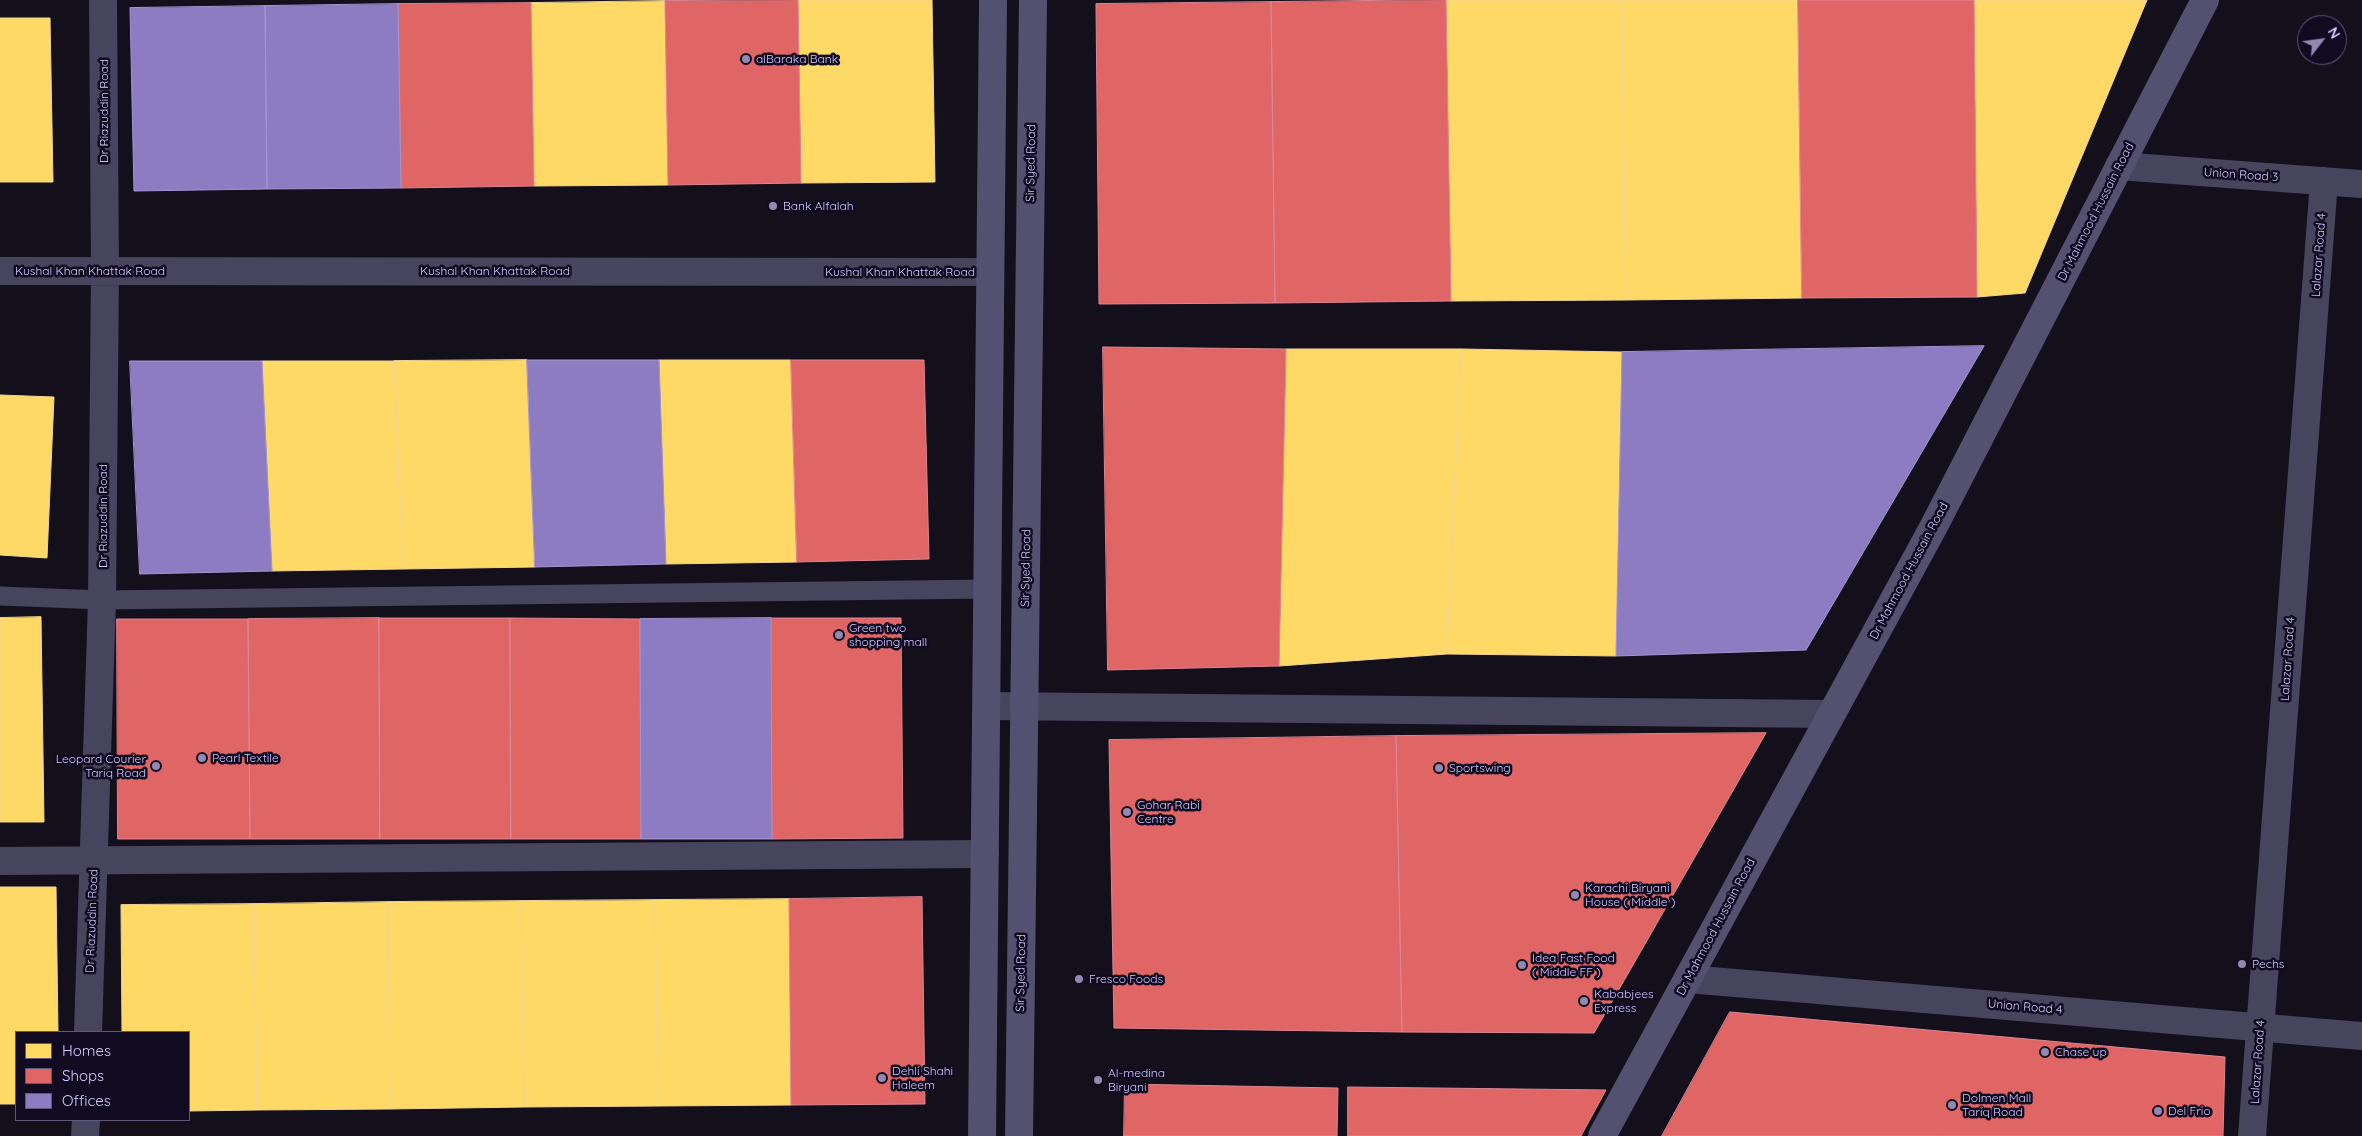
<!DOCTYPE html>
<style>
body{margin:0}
#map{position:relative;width:2362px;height:1136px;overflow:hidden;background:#13101c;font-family:Quicksand,sans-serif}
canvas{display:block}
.legend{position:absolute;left:15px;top:1031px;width:175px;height:90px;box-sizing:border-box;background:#100b21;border:1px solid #5f587a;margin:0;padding:6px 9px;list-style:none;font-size:15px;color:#d5cbff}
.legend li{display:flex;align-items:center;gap:10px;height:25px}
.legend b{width:25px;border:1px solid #5f587a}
.north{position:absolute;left:2297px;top:15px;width:50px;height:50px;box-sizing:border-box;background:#100b21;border:1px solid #5f587a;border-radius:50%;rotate:60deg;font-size:14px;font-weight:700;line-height:20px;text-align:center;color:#d5cbff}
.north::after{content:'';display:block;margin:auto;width:18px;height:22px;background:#918ab0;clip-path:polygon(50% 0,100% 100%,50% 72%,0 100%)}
</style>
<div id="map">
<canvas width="2362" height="1136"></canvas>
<ul class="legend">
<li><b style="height:14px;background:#ffd966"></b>Homes</li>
<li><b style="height:14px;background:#e06666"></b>Shops</li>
<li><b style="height:14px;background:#8e7cc3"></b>Offices</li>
</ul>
<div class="north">N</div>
</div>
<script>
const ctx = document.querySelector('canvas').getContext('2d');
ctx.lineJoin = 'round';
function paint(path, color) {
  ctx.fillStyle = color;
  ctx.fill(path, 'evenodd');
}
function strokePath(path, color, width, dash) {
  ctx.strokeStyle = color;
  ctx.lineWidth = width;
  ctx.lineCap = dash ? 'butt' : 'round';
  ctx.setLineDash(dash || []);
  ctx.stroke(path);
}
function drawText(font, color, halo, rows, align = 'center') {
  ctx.font = font + ' Quicksand,sans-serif';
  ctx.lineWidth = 5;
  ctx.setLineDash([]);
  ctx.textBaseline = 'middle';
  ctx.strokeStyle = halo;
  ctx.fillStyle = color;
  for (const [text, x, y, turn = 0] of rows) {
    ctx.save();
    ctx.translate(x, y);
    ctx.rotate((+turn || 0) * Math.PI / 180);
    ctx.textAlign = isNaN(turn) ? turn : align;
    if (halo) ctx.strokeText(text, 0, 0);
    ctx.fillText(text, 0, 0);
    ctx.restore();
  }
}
const homes = new Path2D(`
 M 798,0 L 932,0 L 935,182 L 801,183 Z
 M 1446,0 L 1622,0 L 1626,300 L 1451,301 Z
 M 1622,0 L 1798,0 L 1802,298 L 1626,300 Z
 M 1974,0 L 2147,0 L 2025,293 L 1977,297 Z
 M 665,1 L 668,185 L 534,186 L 531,3 Z
 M 0,18 L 50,18 L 53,182 L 0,182 Z
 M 1286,349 L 1461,349 L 1447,654 L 1279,666 Z
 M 1461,349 L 1622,352 L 1616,656 L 1447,654 Z
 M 527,360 L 535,567 L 403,569 L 394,361 Z
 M 659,360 L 791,360 L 797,562 L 666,564 Z
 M 262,361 L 394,361 L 403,569 L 272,571 Z
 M 0,395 L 54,397 L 47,558 L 0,555 Z
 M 41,617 L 44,822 L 0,822 L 0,618 Z
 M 0,887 L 56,887 L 58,1032 L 16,1032 L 16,1104 L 0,1104 Z
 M 789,899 L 791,1105 L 658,1106 L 655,900 Z
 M 655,900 L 658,1106 L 524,1107 L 521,901 Z
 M 521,901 L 524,1107 L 390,1109 L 388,902 Z
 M 388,902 L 390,1109 L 257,1110 L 254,904 Z
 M 254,904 L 257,1110 L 189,1111 L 189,1032 L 122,1032 L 121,905 Z`);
const shops = new Path2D(`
 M 798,0 L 801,183 L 668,185 L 665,1 Z
 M 1446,0 L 1451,301 L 1275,303 L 1271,2 Z
 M 1798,0 L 1974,0 L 1977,297 L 1802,298 Z
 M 1271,2 L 1275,303 L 1099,304 L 1096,4 Z
 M 531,3 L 534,186 L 401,188 L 398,4 Z
 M 1103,347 L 1286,349 L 1279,666 L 1108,670 Z
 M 791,360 L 924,360 L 929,559 L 797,562 Z
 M 379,618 L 510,618 L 511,839 L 380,839 Z
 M 379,618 L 380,839 L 250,839 L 248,619 Z
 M 510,618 L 640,619 L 641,839 L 511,839 Z
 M 771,618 L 901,618 L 903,838 L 772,839 Z
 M 117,619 L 248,619 L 250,839 L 118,839 Z
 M 1766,733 L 1594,1033 L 1402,1032 L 1396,736 Z
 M 1396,736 L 1402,1032 L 1114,1028 L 1109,740 Z
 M 922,897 L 925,1104 L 791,1105 L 789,899 Z
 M 1730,1012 L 2225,1057 L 2223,1136 L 1662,1136 Z
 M 1125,1084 L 1338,1088 L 1337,1136 L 1124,1136 Z
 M 1348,1087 L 1606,1090 L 1581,1136 L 1348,1136 Z`);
const offices = new Path2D(`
 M 398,4 L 401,188 L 267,189 L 265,6 Z
 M 265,6 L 267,189 L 134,191 L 130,8 Z
 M 1984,346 L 1806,650 L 1616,656 L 1622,352 Z
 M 527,360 L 659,360 L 666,564 L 535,567 Z
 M 130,361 L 262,361 L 272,571 L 140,574 Z
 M 771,618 L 772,839 L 641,839 L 640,619 Z`);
const lane = new Path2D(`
 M 0,596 L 102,600 L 988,589`);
const street = new Path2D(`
 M 2119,166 L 2362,184
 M 0,271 L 990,272
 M 987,706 L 1831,714
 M 0,861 L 985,854
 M 1688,979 L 2362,1036
 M 88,1032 L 102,600 L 105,270 L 103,0
 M 85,1136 L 86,1120
 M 2252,1136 L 2324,181`);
const secondary = new Path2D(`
 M 982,1136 L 993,0
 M 1019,1136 L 1033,0
 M 1602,1136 L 1934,526 L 2205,0`);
const markers = [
 [746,59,5,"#918ab0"],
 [773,206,5,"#918ab0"],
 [839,635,5,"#918ab0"],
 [202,758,5,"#918ab0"],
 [156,766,5,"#918ab0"],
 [1439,768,5,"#918ab0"],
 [1127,812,5,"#918ab0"],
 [1575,895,5,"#918ab0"],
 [2242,964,5,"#918ab0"],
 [1522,965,5,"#918ab0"],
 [1079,979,5,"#918ab0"],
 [1584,1001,5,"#918ab0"],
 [2045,1052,5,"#918ab0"],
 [882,1078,5,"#918ab0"],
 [1098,1080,5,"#918ab0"],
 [1952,1105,5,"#918ab0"],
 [2158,1111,5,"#918ab0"]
];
const poiNames = [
 ["alBaraka Bank",756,59],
 ["Bank Alfalah",783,206],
 ["Green two",849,628],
 ["shopping mall",849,642],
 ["Pearl Textile",212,758],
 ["Leopard Courier",146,759,"right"],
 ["Tariq Road",146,773,"right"],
 ["Sportswing",1449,768],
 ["Gohar Rabi",1137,805],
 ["Centre",1137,819],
 ["Karachi Biryani",1585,888],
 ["House ( Middle )",1585,902],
 ["Idea Fast Food",1532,958],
 ["( Middle FF )",1532,972],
 ["Pechs",2252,964],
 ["Fresco Foods",1089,979],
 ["Kababjees",1594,994],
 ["Express",1594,1008],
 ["Chase up",2055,1052],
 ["Dehli Shahi",892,1071],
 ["Haleem",892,1085],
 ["Al-medina",1108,1073],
 ["Biryani",1108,1087],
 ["Dolmen Mall",1962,1098],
 ["Tariq Road",1962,1112],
 ["Del Frio",2168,1111]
];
const streetNames = [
 ["Dr Riazuddin Road",104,111,-90],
 ["Sir Syed Road",1031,163,-89],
 ["Union Road 3",2241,175,4],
 ["Dr Mahmood Hussain Road",2096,212,-63],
 ["Lalazar Road 4",2319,255,-86],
 ["Kushal Khan Khattak Road",90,271],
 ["Kushal Khan Khattak Road",495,271],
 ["Kushal Khan Khattak Road",900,272],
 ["Dr Riazuddin Road",103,516,-90],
 ["Sir Syed Road",1026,568,-89],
 ["Dr Mahmood Hussain Road",1909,571,-62],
 ["Lalazar Road 4",2288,659,-86],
 ["Dr Riazuddin Road",92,921,-88],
 ["Dr Mahmood Hussain Road",1716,927,-62],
 ["Sir Syed Road",1021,973,-89],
 ["Union Road 4",2025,1007,5],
 ["Lalazar Road 4",2258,1062,-86]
];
paint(homes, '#ffd966');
strokePath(homes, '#f2d594', 1);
paint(shops, '#e06666');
strokePath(shops, '#dd8494', 1);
paint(offices, '#8e7cc3');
strokePath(offices, '#a394d5', 1);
strokePath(lane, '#47445d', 19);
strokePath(street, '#47445d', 28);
strokePath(secondary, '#545170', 28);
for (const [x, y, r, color] of markers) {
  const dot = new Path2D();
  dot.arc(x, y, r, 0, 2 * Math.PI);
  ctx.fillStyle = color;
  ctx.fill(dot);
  strokePath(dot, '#100b21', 2);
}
drawText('12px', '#d5cbff', '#100b21', poiNames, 'left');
drawText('12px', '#d5cbff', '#100b21', streetNames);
</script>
